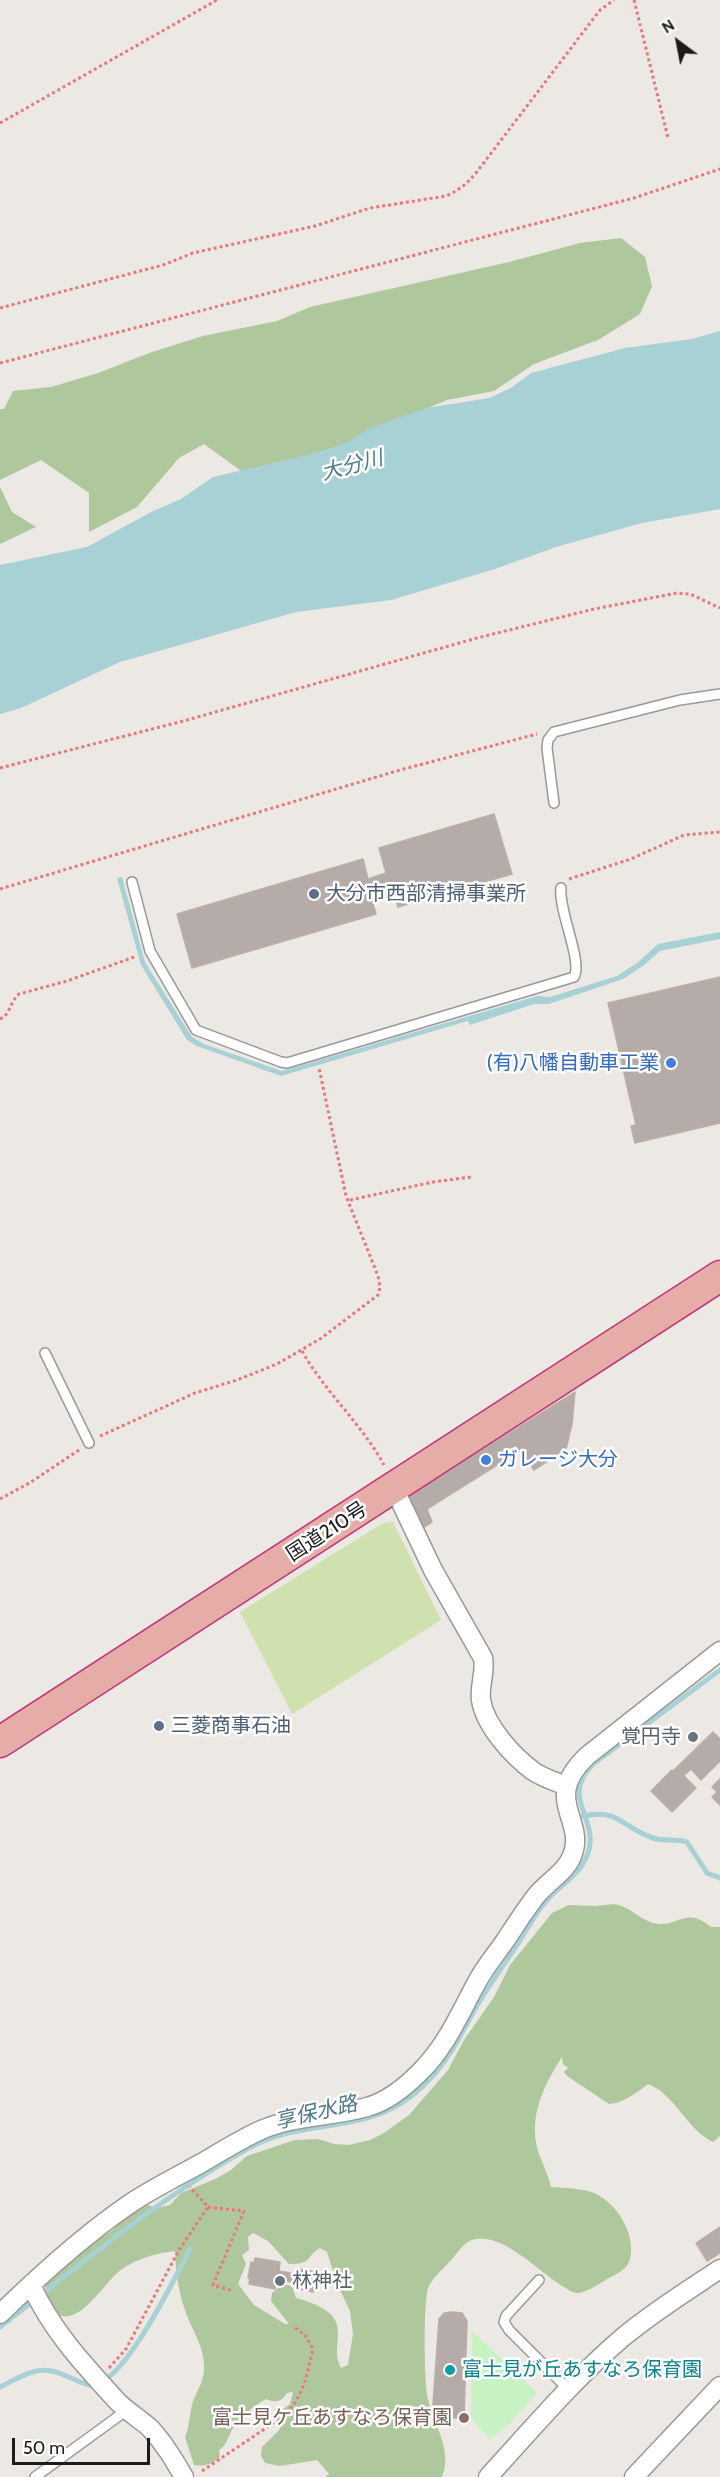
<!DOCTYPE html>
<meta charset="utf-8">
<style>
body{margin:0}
#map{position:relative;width:720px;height:2477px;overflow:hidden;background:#ece8e3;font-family:Cabin,sans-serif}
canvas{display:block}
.north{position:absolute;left:648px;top:12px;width:60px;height:60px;-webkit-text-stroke:4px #fff;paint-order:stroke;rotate:328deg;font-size:16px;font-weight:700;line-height:24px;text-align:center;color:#1c1c1c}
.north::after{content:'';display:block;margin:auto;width:21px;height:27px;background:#1c1c1c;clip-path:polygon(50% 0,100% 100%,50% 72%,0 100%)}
.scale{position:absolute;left:12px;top:2438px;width:138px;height:27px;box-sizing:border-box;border:3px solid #1c1c1c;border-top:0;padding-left:8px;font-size:18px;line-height:21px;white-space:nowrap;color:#1c1c1c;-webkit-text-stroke:4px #fff;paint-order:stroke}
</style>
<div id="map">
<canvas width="720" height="2477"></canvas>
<div class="north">N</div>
<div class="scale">50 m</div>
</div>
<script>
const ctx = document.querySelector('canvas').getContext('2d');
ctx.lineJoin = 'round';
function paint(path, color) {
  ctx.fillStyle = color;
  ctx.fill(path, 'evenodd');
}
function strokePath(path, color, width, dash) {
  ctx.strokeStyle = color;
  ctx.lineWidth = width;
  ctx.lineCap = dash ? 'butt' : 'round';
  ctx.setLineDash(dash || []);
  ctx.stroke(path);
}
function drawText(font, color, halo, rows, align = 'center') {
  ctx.font = font + ' Cabin,"Noto Sans JP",sans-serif';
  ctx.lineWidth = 5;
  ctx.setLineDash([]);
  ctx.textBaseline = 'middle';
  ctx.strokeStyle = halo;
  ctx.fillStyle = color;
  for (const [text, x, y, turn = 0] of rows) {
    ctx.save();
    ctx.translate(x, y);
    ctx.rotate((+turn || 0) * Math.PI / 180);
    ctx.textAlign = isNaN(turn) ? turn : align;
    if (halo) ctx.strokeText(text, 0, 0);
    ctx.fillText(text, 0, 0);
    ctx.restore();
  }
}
const grass = new Path2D(`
 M 393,1522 L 441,1620 L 292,1714 L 240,1612 L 383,1523 Z`);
const forest = new Path2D(`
 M 621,238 L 645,257 L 652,286 L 640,314 L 598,340 L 534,364 L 494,391 L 447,400 L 397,421 L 347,447 L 248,476 L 204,444 L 179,458 L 137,507 L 89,532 L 89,493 L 41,460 L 0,480 L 0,409 L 4,409 L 13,391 L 51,387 L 98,373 L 152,352 L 203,336 L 277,321 L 310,307 L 509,262 L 580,243 Z
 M 0,487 L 12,512 L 36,527 L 0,544 Z
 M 614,1904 C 629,1906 639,1919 653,1923 C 679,1929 684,1905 711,1927 L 720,1927 L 720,2136 L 713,2142 C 686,2129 676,2095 648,2084 C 636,2093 624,2103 609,2104 L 567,2076 L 564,2072 L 568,2068 L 563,2064 L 562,2057 C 544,2085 528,2117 538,2151 C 542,2163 548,2174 551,2187 C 565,2188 584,2188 596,2194 C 618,2204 638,2238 629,2262 C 626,2271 611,2276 604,2281 C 597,2285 587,2292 579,2293 C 573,2294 564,2287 559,2284 C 538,2271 496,2226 468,2242 C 463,2245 457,2253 453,2258 C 445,2267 435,2275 429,2286 C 423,2295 424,2385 428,2399 C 434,2425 453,2451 442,2477 L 325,2477 L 329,2474 L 317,2460 L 280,2466 L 265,2463 L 261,2456 L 262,2447 L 280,2429 L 276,2418 L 278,2413 L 290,2404 L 293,2392 L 287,2393 C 281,2402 276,2403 266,2399 C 254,2406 242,2415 234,2427 C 228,2435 227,2446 219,2450 L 220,2457 C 212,2464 205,2467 194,2465 L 185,2437 C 189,2427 189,2420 191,2410 C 193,2395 205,2383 204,2366 C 204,2345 191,2329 185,2310 C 178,2291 176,2271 175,2251 C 157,2253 138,2258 122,2269 C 107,2278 76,2334 54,2311 C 45,2303 44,2292 46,2281 L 88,2246 L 113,2230 L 137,2205 L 145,2204 L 157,2208 L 170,2205 L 181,2193 L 215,2179 L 231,2170 L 247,2156 L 295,2140 L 318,2139 L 334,2144 L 349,2145 L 370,2140 L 384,2133 L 409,2115 L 448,2070 L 464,2040 L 494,1997 L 510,1965 L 552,1913 L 569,1905 L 595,1906 ZM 253,2233 L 268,2241 L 289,2264 C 313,2264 305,2257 320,2248 L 327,2252 L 338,2286 L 350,2311 L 353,2334 L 348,2365 L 341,2368 C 334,2354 338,2346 338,2332 C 338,2310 313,2303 296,2298 L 292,2286 L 283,2284 L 272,2293 L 271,2301 L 289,2324 L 285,2324 L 254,2305 L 238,2284 L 246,2264 L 242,2255 L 249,2250 L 248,2237 Z`);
const park = new Path2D(`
 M 472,2331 L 537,2393 L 509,2424 L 490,2439 L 471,2419 Z`);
const water = new Path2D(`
 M 720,331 L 720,509 L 642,523 L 556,547 L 495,569 L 391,600 L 296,612 L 120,662 L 21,708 L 0,714 L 0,565 L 87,547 L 153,511 L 181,499 L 213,477 L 303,456 L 347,443 L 367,429 L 427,408 L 489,398 L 511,388 L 531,373 L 625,348 L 692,339 Z
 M 122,877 L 145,962 L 192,1037 L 204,1044 L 282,1071 L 537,996 L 550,997 L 617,976 L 637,963 L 658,944 L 720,932 L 720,939 L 660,951 L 643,966 L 623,979 L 558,1001 L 548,1004 L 534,1004 L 470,1025 L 468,1021 L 281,1076 L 197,1046 L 187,1040 L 141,965 L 117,878 Z`);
const stream = new Path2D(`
 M 583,1816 C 619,1808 622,1828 653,1838 C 665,1842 676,1838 687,1842 L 707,1873 L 720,1878
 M 0,2327 C 81,2264 159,2198 249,2148 C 311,2114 372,2140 428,2081 C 449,2060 461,2034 475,2009 C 488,1987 503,1966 517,1945 C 527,1930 535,1913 547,1900 C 562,1883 579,1877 588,1853 C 600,1819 559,1798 593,1764 L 720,1670
 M 0,2387 C 15,2380 33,2367 51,2371 C 65,2373 77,2383 90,2385 C 122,2389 176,2275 190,2249`);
const building = new Path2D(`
 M 494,814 L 512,874 L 398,907 L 393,890 L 371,897 L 376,914 L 192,968 L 177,914 L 363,859 L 368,879 L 386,873 L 379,848 Z
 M 720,977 L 720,1123 L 635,1143 L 631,1126 L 636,1125 L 608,1003 Z
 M 575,1392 L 572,1424 L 566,1449 L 534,1470 L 521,1450 L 427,1509 L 432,1522 L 419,1530 L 405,1499 Z
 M 713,1732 L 720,1739 L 720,1761 L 701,1780 L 691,1769 L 681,1778 L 674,1770 Z
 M 672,1770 L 681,1779 L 684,1776 L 696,1788 L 672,1812 L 651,1791 Z
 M 720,1779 L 720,1805 L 712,1797 L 717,1792 L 712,1787 Z
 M 720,2227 L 720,2253 L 707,2261 L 696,2243 Z
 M 255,2258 L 280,2262 L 279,2271 L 297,2274 L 298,2269 L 317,2272 L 313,2292 L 294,2288 L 295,2283 L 277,2279 L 275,2289 L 249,2284 L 250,2279 L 248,2278 L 251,2262 L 254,2263 Z
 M 453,2312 L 462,2313 L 467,2321 L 464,2418 L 432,2418 L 439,2319 L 444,2313 Z`);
const path = new Path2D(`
 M 634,0 L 668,138
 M 0,123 L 217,0
 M 0,308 L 163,265 L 193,253 L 315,226 L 370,208 L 446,196 C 459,190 467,184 476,173 L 600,10 L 614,0
 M 0,363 L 634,198 L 720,169
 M 0,768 L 187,720 L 477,638 L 594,609 L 677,593 L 690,594 L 720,608
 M 569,879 L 631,859 L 684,835 L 720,832
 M 0,889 L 400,770 L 537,734
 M 0,1019 C 11,1014 10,1001 19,994 L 67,981 L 137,956
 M 350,1200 L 433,1182 L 471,1177
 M 302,1351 C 325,1392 361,1423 384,1465
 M 100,1436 L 195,1393 L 237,1380 L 277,1364 L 320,1339 L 378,1295 L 380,1287 L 378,1276 L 346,1196 L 319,1068
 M 0,1499 L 31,1482 L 79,1450
 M 208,2207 L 244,2211 L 213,2285 L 233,2291
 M 109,2368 L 126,2349 L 179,2250 L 208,2207 L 190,2187
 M 202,2471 L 281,2418 C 304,2398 306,2377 313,2349 L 305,2335 L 294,2327`);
const service = new Path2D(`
 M 554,803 L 547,748 L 548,740 L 554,732 L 680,700 L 720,694
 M 132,882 L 150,951 L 196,1030 L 281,1062 L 287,1063 L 574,977 C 583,961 558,910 561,888
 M 45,1353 L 89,1443
 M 539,2280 L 506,2316 L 504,2322 L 509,2330 L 569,2390
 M 35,2477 L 127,2410`);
const minor = new Path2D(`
 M 394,1488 L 433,1570 L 483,1658 C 486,1672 479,1685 481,1700 C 485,1726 513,1756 533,1771 C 543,1778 556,1782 567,1786
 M 31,2285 C 52,2331 84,2365 118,2402 C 128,2412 140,2419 150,2428 C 164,2443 174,2460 184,2477
 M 0,2314 C 41,2274 84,2235 131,2203 C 152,2189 176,2177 198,2165 C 219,2153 239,2140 261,2130 C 296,2115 332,2117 367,2107 C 386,2102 406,2086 419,2073 C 446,2047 460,2013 477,1982 C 485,1967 496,1954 505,1941 C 515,1926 525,1910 536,1896 C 547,1882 565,1873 572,1856 C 587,1820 541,1800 587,1756 L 720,1651
 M 488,2477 C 531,2430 574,2379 622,2338 C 653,2312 687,2291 720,2269
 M 634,2477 L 720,2386`);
const trunk = new Path2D(`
 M 0,1742 L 720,1276`);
const markers = [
 [314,894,6,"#5c6f8a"],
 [671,1063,6,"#3f7fe0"],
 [486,1460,6,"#3f7fe0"],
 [159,1726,6,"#5c6f8a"],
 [693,1737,6,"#6b7280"],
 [280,2281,6,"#6b7280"],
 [450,2370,6,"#0f9aa8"],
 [464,2418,6,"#8d6e63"]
];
const serviceNames = [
 ["大分市西部清掃事業所",326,894],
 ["三菱商事石油",171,1726]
];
const shopNames = [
 ["(有)八幡自動車工業",659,1063],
 ["ガレージ大分",498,1460,"left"]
];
const streetNames = [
 ["国道210号",327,1532,-33]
];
const worshipNames = [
 ["覚円寺",681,1737],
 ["林神社",292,2281,"left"]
];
const cultureNames = [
 ["富士見が丘あすなろ保育園",462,2370]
];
const educationNames = [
 ["富士見ケ丘あすなろ保育園",452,2418]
];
const waterNames = [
 ["大分川",352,466,-15],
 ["享保水路",316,2113,-13]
];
paint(grass, '#cee1ae');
paint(forest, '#afc79c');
paint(park, '#c7f2c4');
paint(water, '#a8d1d5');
strokePath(stream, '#a8d1d5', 5);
paint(building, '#b5aca9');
strokePath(building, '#bcada7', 1.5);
strokePath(service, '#999', 12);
strokePath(minor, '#999', 21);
strokePath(trunk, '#c1397a', 33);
strokePath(path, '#e8787c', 3, [3, 3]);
strokePath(service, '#fff', 9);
strokePath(minor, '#fff', 18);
strokePath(trunk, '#e6aca7', 30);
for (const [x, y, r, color] of markers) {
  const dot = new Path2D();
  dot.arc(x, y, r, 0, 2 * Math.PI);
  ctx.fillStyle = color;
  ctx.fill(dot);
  strokePath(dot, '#fff', 2);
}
drawText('20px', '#4e5e75', '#fff', serviceNames, 'left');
drawText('20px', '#366cbe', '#fff', shopNames, 'right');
drawText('20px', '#1c1c1c', '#fff', streetNames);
drawText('20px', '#5b616d', '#fff', worshipNames, 'right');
drawText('20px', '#0d838f', '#fff', cultureNames, 'left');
drawText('20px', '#785e54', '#fff', educationNames, 'right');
drawText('italic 21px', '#4e7891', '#fff', waterNames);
</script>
